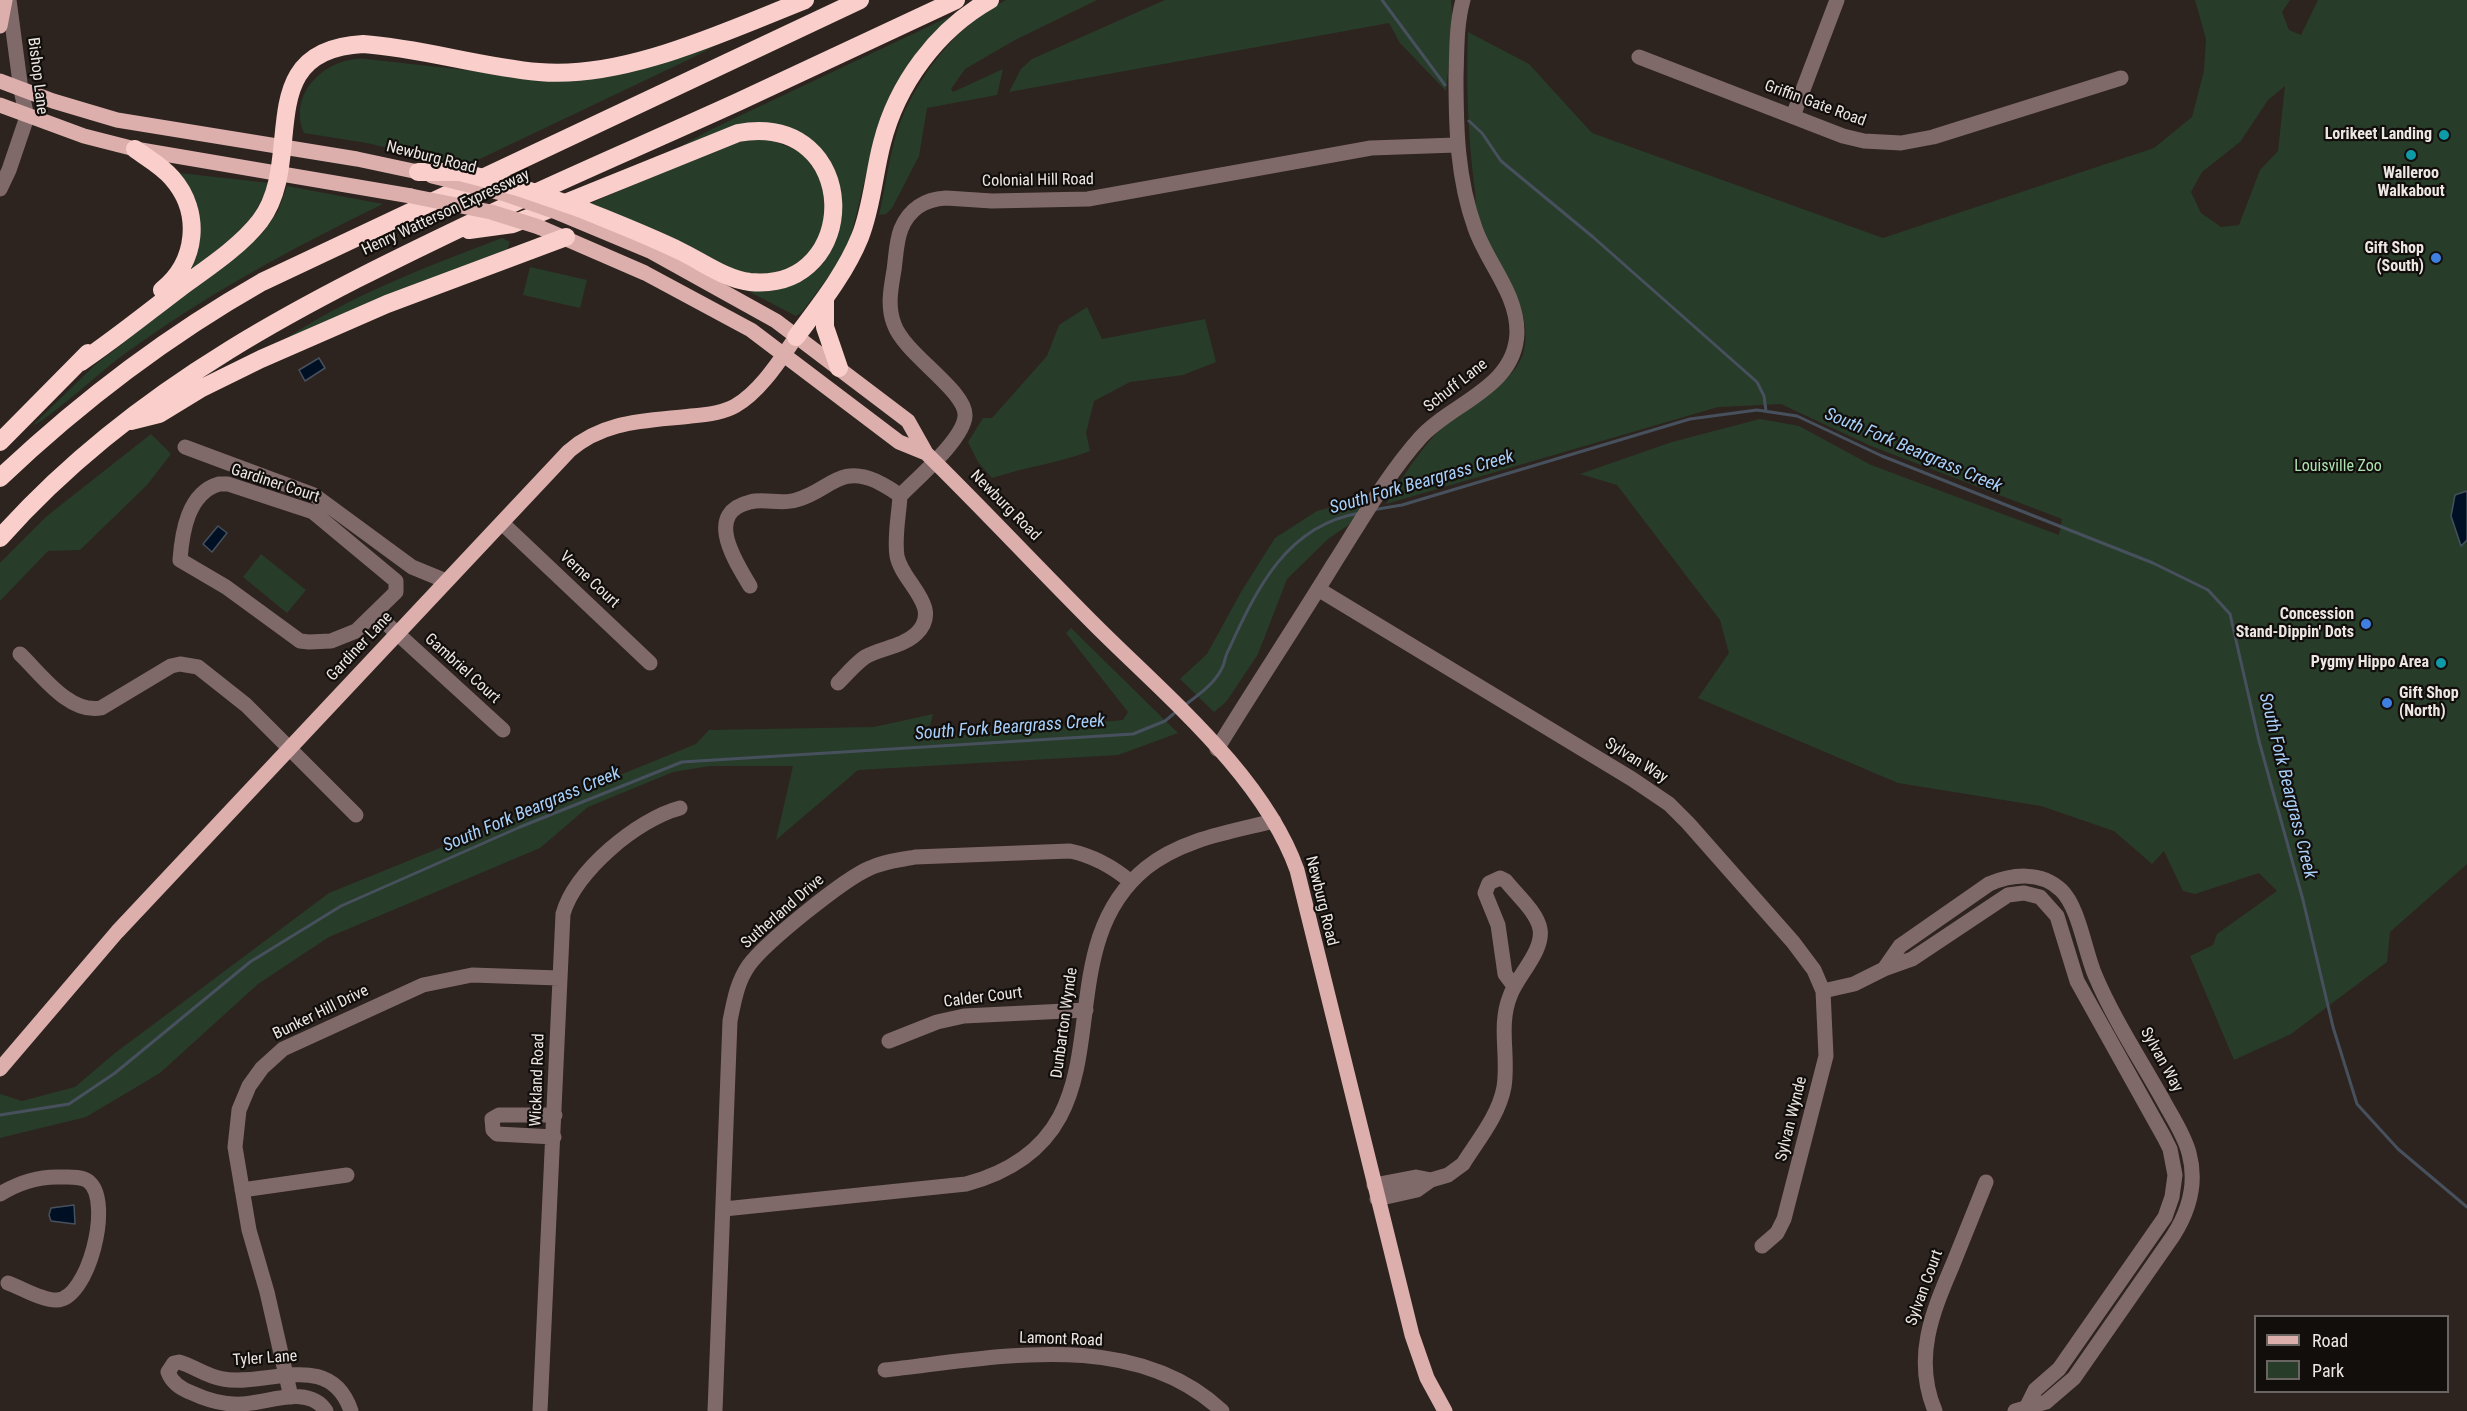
<!DOCTYPE html>
<style>
body{margin:0}
#map{position:relative;width:2467px;height:1411px;overflow:hidden;background:#2d241f;font-family:"Roboto Condensed",sans-serif}
canvas{display:block}
.legend{position:absolute;left:2254px;top:1315px;width:195px;height:78px;box-sizing:border-box;background:#120e0c;border:2px solid #6a6562;margin:0;padding:8px 10px;list-style:none;font-size:18px;color:#ede7e3}
.legend li{display:flex;align-items:center;gap:12px;height:30px}
.legend b{width:30px;border:2px solid #6a6562}
</style>
<div id="map">
<canvas width="2467" height="1411"></canvas>
<ul class="legend">
<li><b style="height:8px;background:#dcafad"></b>Road</li>
<li><b style="height:16px;background:#283c2a"></b>Park</li>
</ul>
</div>
<script>
const ctx = document.querySelector('canvas').getContext('2d');
ctx.lineJoin = 'round';
function paint(path, color) {
  ctx.fillStyle = color;
  ctx.fill(path, 'evenodd');
}
function strokePath(path, color, width, dash) {
  ctx.strokeStyle = color;
  ctx.lineWidth = width;
  ctx.lineCap = dash ? 'butt' : 'round';
  ctx.setLineDash(dash || []);
  ctx.stroke(path);
}
function drawText(font, color, halo, rows, align = 'center') {
  ctx.font = font + ' "Roboto Condensed",sans-serif';
  ctx.lineWidth = 4.5;
  ctx.setLineDash([]);
  ctx.textBaseline = 'middle';
  ctx.strokeStyle = halo;
  ctx.fillStyle = color;
  for (const [text, x, y, turn = 0] of rows) {
    ctx.save();
    ctx.translate(x, y);
    ctx.rotate((+turn || 0) * Math.PI / 180);
    ctx.textAlign = isNaN(turn) ? turn : align;
    if (halo) ctx.strokeText(text, 0, 0);
    ctx.fillText(text, 0, 0);
    ctx.restore();
  }
}
const green = new Path2D(`
 M 1006,0 L 1097,0 L 1015,40 L 965,69 L 951,89 L 953,92 L 1003,69 L 997,95 L 927,108 L 919,156 L 892,208 L 886,214 L 879,215 C 886,185 890,149 901,120 C 922,71 957,25 1006,0 Z
 M 1165,0 L 1451,0 L 1453,24 L 1446,91 L 1400,43 L 1389,23 L 1009,92 L 1021,69 L 1032,59 Z
 M 2195,0 L 2290,0 L 2282,12 L 2289,30 L 2301,35 L 2318,0 L 2467,0 L 2467,864 L 2390,932 L 2387,962 L 2291,1034 L 2234,1060 L 2190,956 L 2213,945 L 2217,934 L 2277,891 L 2259,873 L 2195,894 L 2183,891 L 2164,851 L 2152,864 L 2114,831 L 2041,806 L 1898,783 L 1698,698 L 1729,653 L 1720,620 L 1617,485 L 1580,474 L 1672,442 L 1760,419 L 1799,426 L 1871,465 L 2059,535 L 2062,519 L 1871,446 L 1781,404 L 1718,407 L 1386,504 C 1400,481 1415,457 1433,437 C 1457,410 1512,388 1523,354 C 1537,310 1495,264 1480,227 C 1475,217 1476,202 1475,191 C 1468,138 1466,85 1468,32 L 1529,64 L 1592,133 L 1883,238 L 2154,148 L 2192,117 L 2204,71 L 2206,39 ZM 2285,86 L 2278,151 L 2260,170 L 2239,225 L 2221,227 L 2201,213 L 2191,192 L 2202,172 L 2240,142 L 2268,100 Z
 M 955,14 L 872,150 L 851,236 L 837,265 L 802,312 L 796,316 L 742,288 L 780,285 L 840,218 L 797,134 L 681,146 L 712,129 Z
 M 737,34 L 694,57 L 465,166 L 367,143 L 304,133 C 287,93 327,56 366,59 L 528,77 Z
 M 765,138 L 802,152 L 824,184 L 826,221 L 810,253 L 791,267 L 771,274 L 740,273 L 589,204 L 733,142 Z
 M 179,173 L 270,183 L 248,226 L 192,269 Z
 M 287,186 L 383,204 C 290,249 202,297 119,358 C 104,369 43,424 33,425 L 95,365 L 262,234 L 278,211 Z
 M 502,238 L 510,242 L 507,250 L 281,342 C 348,296 426,267 502,238 Z
 M 530,267 L 587,280 L 580,308 L 523,295 Z
 M 1087,307 L 1102,339 L 1205,319 L 1216,362 L 1183,375 L 1130,382 L 1094,401 L 1086,433 L 1090,451 C 1059,463 1025,467 992,478 L 978,462 L 968,442 L 983,418 L 992,418 L 1047,356 L 1059,325 Z
 M 151,434 L 171,454 L 147,485 L 80,550 L 48,551 L 0,601 L 0,563 L 47,516 Z
 M 1370,497 L 1350,524 L 1328,539 L 1287,579 L 1258,654 L 1226,702 L 1214,712 L 1180,679 L 1207,654 L 1241,592 L 1275,538 L 1317,511 Z
 M 261,554 L 306,590 L 287,613 L 243,577 Z
 M 1071,628 L 1178,733 L 1118,755 L 858,770 L 776,840 L 793,766 L 710,766 L 673,772 L 588,807 L 540,848 L 329,937 L 258,984 L 160,1073 L 86,1117 L 0,1138 L 0,1094 L 22,1101 L 75,1087 L 115,1053 L 329,893 L 696,744 L 709,730 L 874,727 L 933,714 L 929,729 L 941,737 L 1123,720 L 1128,712 L 1066,633 Z`);
const water = new Path2D(`
 M 319,358 L 325,368 L 305,381 L 299,370 Z
 M 2467,491 L 2467,540 L 2461,546 L 2451,516 L 2455,495 Z
 M 218,526 L 227,533 L 212,552 L 203,544 Z
 M 74,1205 L 75,1224 L 51,1221 L 49,1215 L 51,1208 Z`);
const stream = new Path2D(`
 M 1382,0 L 1445,85
 M 1469,121 L 1482,133 L 1501,161 L 1593,237 L 1757,382 L 1764,396 L 1766,411
 M 1372,510 L 1402,505 L 1690,419 L 1757,410 L 1797,416 L 1882,456 L 2153,563 L 2208,590 L 2230,614 L 2259,741 L 2303,900 L 2333,1027 L 2357,1104 L 2398,1149 L 2467,1207
 M 1185,705 C 1197,696 1214,684 1221,670 C 1225,664 1225,655 1229,649 C 1257,588 1287,525 1360,513
 M 0,1115 L 69,1104 L 115,1073 L 250,962 L 341,906 L 520,827 L 682,762 L 1133,734 L 1165,721 L 1177,711`);
const minor = new Path2D(`
 M 1639,57 L 1843,136 L 1864,141 L 1901,143 L 1933,137 L 2121,78
 M 1793,116 L 1837,0
 M 0,189 L 9,170 L 27,117 L 21,90 L 9,0
 M 185,447 L 314,495 L 412,567 L 446,581
 M 219,484 L 228,484 L 313,512 L 396,581 L 396,592 L 356,631 L 331,641 L 309,642 L 300,641 L 226,587 L 180,560 C 182,532 188,493 219,484 Z
 M 502,523 L 650,663
 M 750,586 C 736,562 703,513 750,502 C 765,498 781,505 796,500 C 828,492 839,464 876,481 C 885,486 892,489 900,496
 M 1318,589 L 1632,779 L 1669,804 L 1688,823 L 1793,942 L 1814,970 L 1823,991 L 1826,1056 L 1784,1219 L 1777,1233 L 1762,1246
 M 376,614 L 503,730
 M 20,654 C 41,674 69,714 101,708 L 171,666 L 180,664 L 198,667 L 246,705 L 356,815
 M 838,683 C 846,675 855,664 865,657 C 880,648 902,647 916,634 C 944,607 902,583 897,556 C 894,537 899,515 900,496 C 916,479 964,439 965,416 C 967,391 904,354 894,324 C 887,306 891,288 894,270 C 896,256 896,242 901,229 C 909,209 925,199 946,198 L 992,201 L 1088,199 L 1371,148 L 1456,145
 M 1217,749 C 1255,687 1295,627 1333,565 C 1360,523 1386,476 1420,438 C 1451,403 1516,388 1517,332 C 1517,293 1487,263 1475,228 C 1457,178 1456,128 1456,76 C 1457,51 1456,25 1463,0
 M 1884,969 L 1900,946 L 1989,884 C 2012,874 2041,871 2061,890 C 2079,907 2085,952 2095,975 C 2113,1018 2140,1059 2163,1100 C 2172,1117 2184,1134 2189,1153 C 2197,1182 2189,1211 2173,1236 L 2074,1378 L 2046,1402 L 2015,1411
 M 1823,991 L 1854,984 L 1884,969 L 1912,959 L 2008,895 L 2024,893 L 2040,897 L 2057,916 L 2077,981 L 2164,1137 L 2170,1149 L 2175,1175 L 2172,1197 L 2165,1217 L 2059,1369 L 2035,1390 L 2027,1406
 M 889,1041 L 937,1022 L 964,1016 L 1086,1010
 M 554,1137 L 497,1134 L 493,1130 L 492,1119 L 499,1115 L 555,1115
 M 1374,1185 L 1416,1177 L 1431,1180
 M 242,1190 L 347,1175
 M 0,1194 C 18,1183 39,1176 61,1177 C 70,1177 81,1176 88,1181 C 114,1200 88,1301 56,1300 C 41,1300 22,1288 8,1283
 M 1377,1199 L 1417,1190 L 1431,1180 L 1448,1175 L 1463,1164 C 1478,1140 1499,1115 1504,1087 C 1509,1056 1498,1026 1510,996 C 1517,976 1544,951 1540,929 C 1537,912 1516,894 1506,881 L 1500,878 L 1489,883 L 1485,893 L 1498,925 L 1505,974 L 1514,986
 M 724,1209 L 966,1184 C 1144,1136 1035,958 1146,868 C 1182,839 1230,832 1274,821
 M 885,1370 C 995,1358 1132,1327 1222,1411
 M 291,1397 L 267,1292 L 249,1230 L 235,1147 L 239,1110 L 249,1086 L 262,1068 L 283,1049 L 423,985 L 472,975 L 559,978
 M 326,1411 C 309,1384 268,1403 242,1404 C 225,1405 207,1400 192,1393 C 181,1389 172,1383 168,1372 L 174,1363 L 179,1362 C 194,1366 207,1377 223,1379 C 268,1387 330,1349 351,1411
 M 540,1411 L 563,914 C 575,871 638,819 680,808
 M 715,1411 L 730,1021 C 734,1001 737,982 749,965 C 766,942 844,879 870,868 C 885,861 900,860 915,857 L 1070,851 C 1094,856 1112,866 1131,882
 M 1935,1411 C 1913,1358 1932,1313 1953,1264 C 1964,1236 1975,1209 1986,1182`);
const major = new Path2D(`
 M 0,26 L 5,0
 M 0,81 L 53,101 L 117,120 L 357,159 L 418,172
 M 0,105 L 84,136 L 135,149 L 411,196
 M 559,213 L 650,251 L 776,321 L 908,421 L 926,453 C 983,509 1038,568 1095,625 C 1165,695 1263,775 1297,870 L 1412,1335 L 1427,1378 L 1445,1411
 M 539,227 L 645,273 L 751,330 L 899,442 L 926,453
 M 0,1069 L 117,932 L 569,451 C 604,420 647,421 691,416 C 706,415 722,413 735,406 C 760,392 780,360 796,337`);
const highway = new Path2D(`
 M 135,149 C 147,158 162,166 172,178 C 202,212 197,262 162,290
 M 469,230 L 513,224 L 738,133 C 863,111 863,293 750,282 C 725,279 703,262 680,251 C 647,235 613,222 579,208
 M 825,298 L 825,327 L 839,368
 M 796,337 C 819,306 845,274 860,237 C 872,207 874,173 882,143 C 897,84 937,30 990,0
 M 81,362 C 115,339 147,313 180,288 C 206,269 240,247 260,221 C 307,159 249,50 363,44 C 422,48 480,67 539,72 C 624,80 726,31 805,0
 M 131,421 L 159,414 L 200,389 L 261,359 L 387,304 L 566,237
 M 0,442 L 88,353
 M 0,478 C 80,402 167,336 262,282 L 860,0
 M 0,538 C 137,384 309,300 492,213 C 574,174 657,139 740,101 C 812,68 884,34 956,0`);
const majorBridge = new Path2D(`
 M 432,176 L 505,194 L 559,213
 M 411,196 L 491,212 L 539,227`);
const highwayBridge = new Path2D(`
 M 418,172 L 460,172 L 518,187 L 579,208`);
const markers = [
 [2444,135,6,"#0f9aa8"],
 [2411,155,6,"#0f9aa8"],
 [2436,258,6,"#3f7fe0"],
 [2366,624,6,"#3f7fe0"],
 [2441,663,6,"#0f9aa8"],
 [2387,703,6,"#3f7fe0"]
];
const streetNames = [
 ["Bishop Lane",37,76,83],
 ["Griffin Gate Road",1815,104,20],
 ["Newburg Road",431,158,14],
 ["Colonial Hill Road",1038,181,-1],
 ["Henry Watterson Expressway",446,213,-25],
 ["Schuff Lane",1456,386,-38],
 ["Gardiner Court",275,484,18],
 ["Newburg Road",1005,506,45],
 ["Verne Court",589,580,43],
 ["Gardiner Lane",360,647,-47],
 ["Gambriel Court",462,669,42],
 ["Sylvan Way",1636,761,32],
 ["Newburg Road",1321,901,76],
 ["Sutherland Drive",783,912,-41],
 ["Calder Court",983,998,-7],
 ["Bunker Hill Drive",321,1013,-26],
 ["Dunbarton Wynde",1065,1023,-82],
 ["Sylvan Way",2161,1060,61],
 ["Wickland Road",538,1080,-88],
 ["Sylvan Wynde",1792,1119,-76],
 ["Sylvan Court",1925,1288,-70],
 ["Lamont Road",1061,1340,2],
 ["Tyler Lane",265,1359,-4]
];
const poiNames = [
 ["Lorikeet Landing",2432,135],
 ["Walleroo",2411,174,"center"],
 ["Walkabout",2411,192,"center"],
 ["Gift Shop",2424,249],
 ["(South)",2424,267],
 ["Concession",2354,615],
 ["Stand-Dippin' Dots",2354,633],
 ["Pygmy Hippo Area",2429,663],
 ["Gift Shop",2399,694,"left"],
 ["(North)",2399,712,"left"]
];
const parkNames = [
 ["Louisville Zoo",2338,467]
];
const waterNames = [
 ["South Fork Beargrass Creek",1913,451,23],
 ["South Fork Beargrass Creek",1422,483,-16],
 ["South Fork Beargrass Creek",1010,728,-4],
 ["South Fork Beargrass Creek",2287,786,76],
 ["South Fork Beargrass Creek",532,810,-23]
];
paint(green, '#283c2a');
paint(water, '#001024');
strokePath(water, '#47505d', 1.5);
strokePath(stream, '#47505d', 3);
strokePath(minor, '#806a69', 15);
strokePath(major, '#dcafad', 15);
strokePath(highway, '#f9cecb', 18);
strokePath(majorBridge, '#dcafad', 15);
strokePath(highwayBridge, '#f9cecb', 18);
for (const [x, y, r, color] of markers) {
  const dot = new Path2D();
  dot.arc(x, y, r, 0, 2 * Math.PI);
  ctx.fillStyle = color;
  ctx.fill(dot);
  strokePath(dot, '#120e0c', 2);
}
drawText('16px', '#ede7e3', '#120e0c', streetNames);
drawText('bold 16px', '#ede7e3', '#120e0c', poiNames, 'right');
drawText('16px', '#aae3af', '#120e0c', parkNames);
drawText('italic 18px', '#a7d0fa', '#120e0c', waterNames);
</script>
